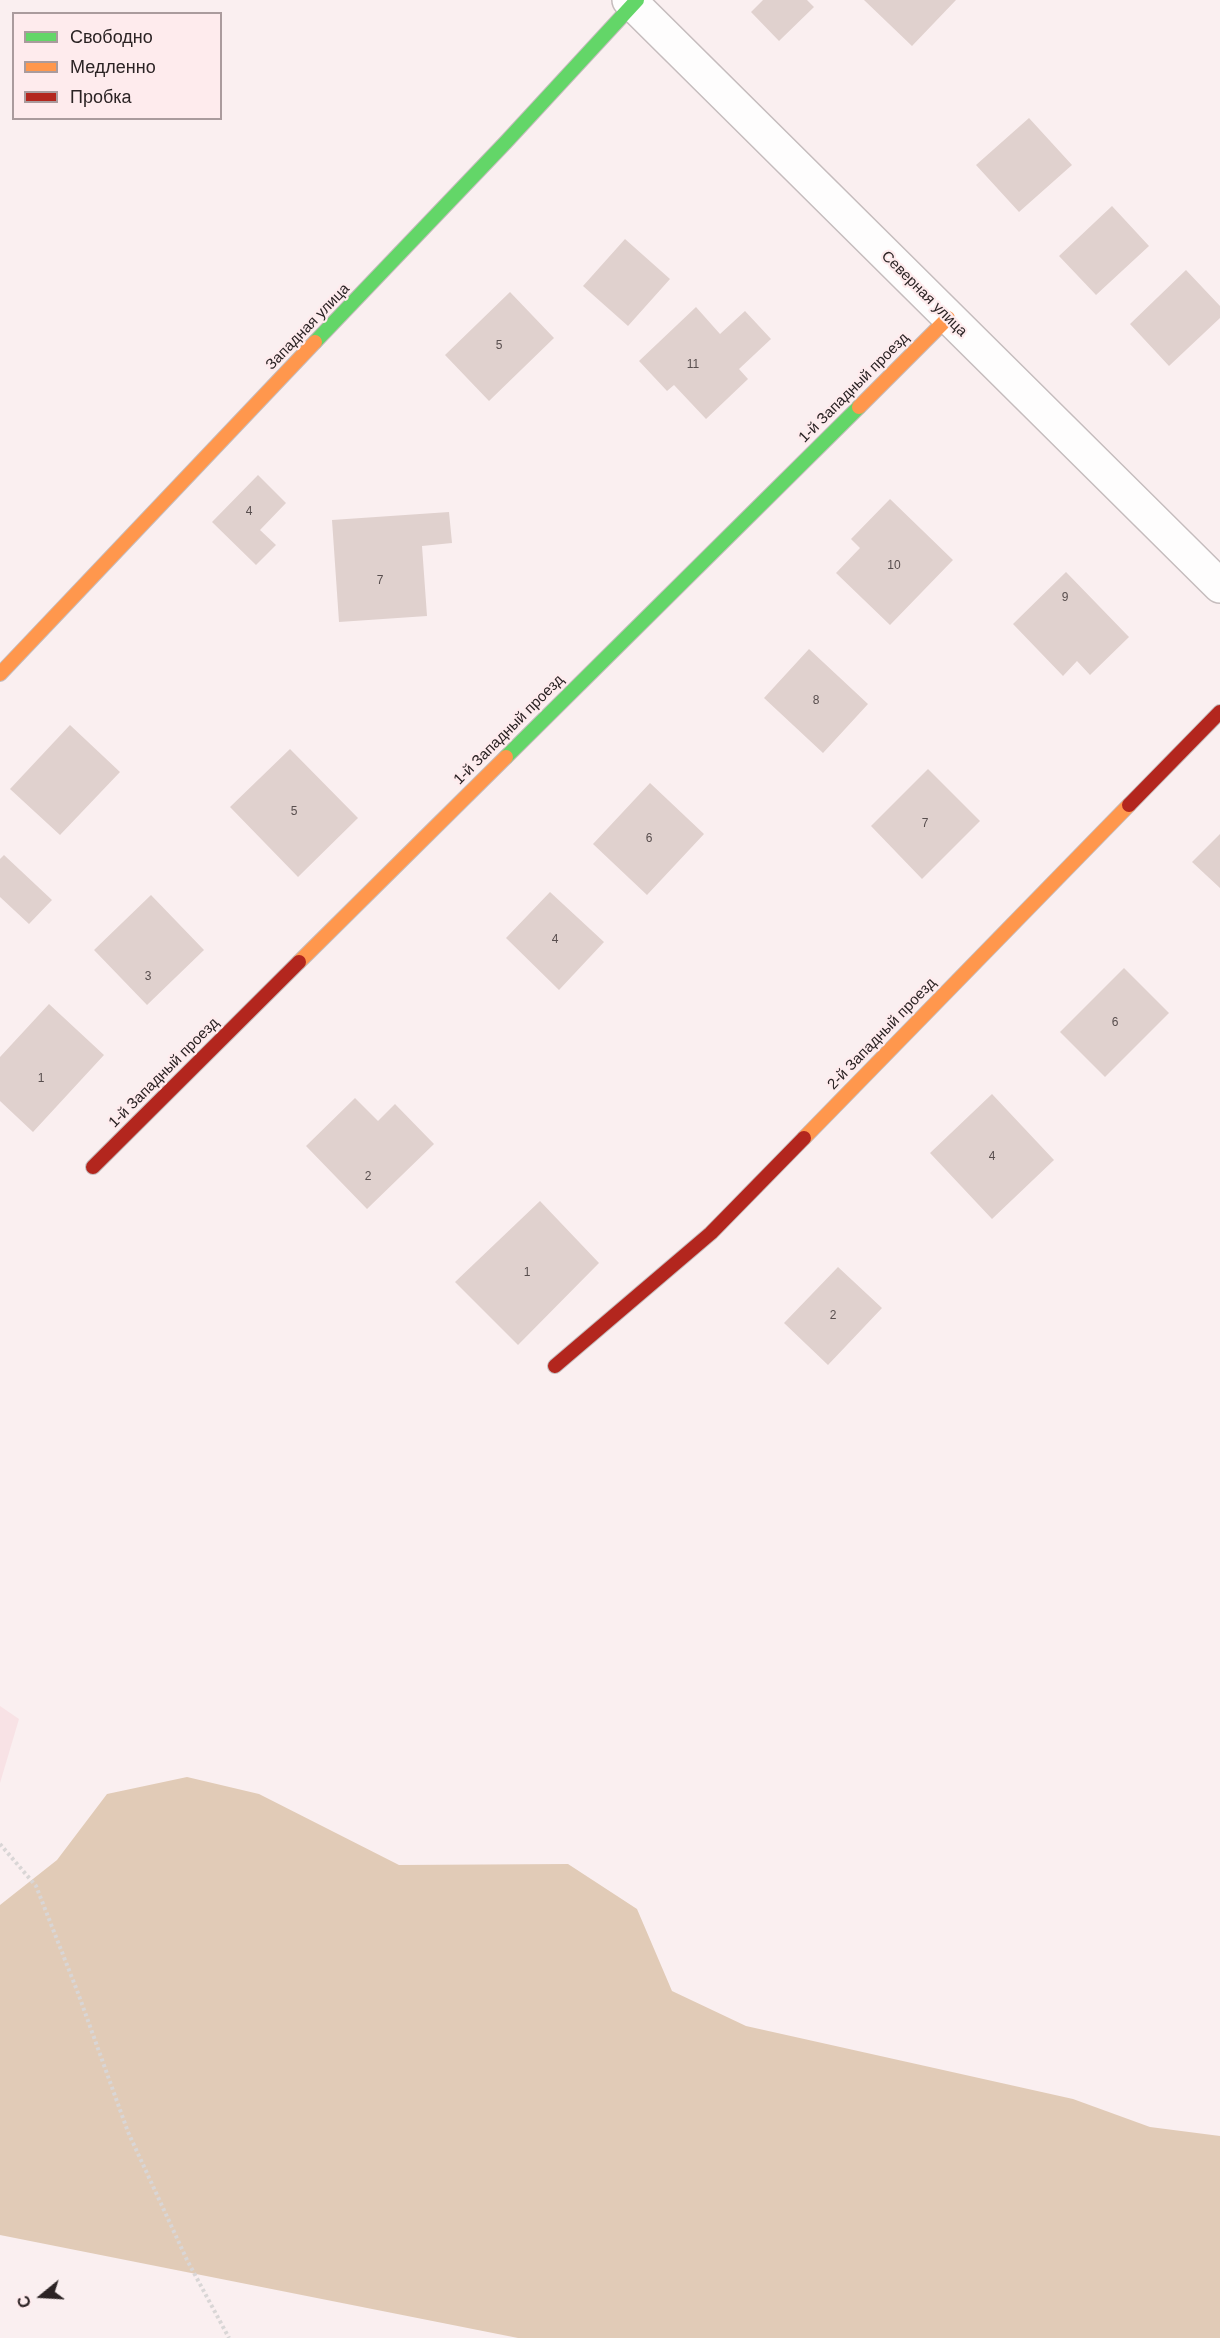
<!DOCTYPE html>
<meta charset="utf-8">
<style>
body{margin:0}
#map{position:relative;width:1220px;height:2338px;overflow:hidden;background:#faeff0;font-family:Helvetica,sans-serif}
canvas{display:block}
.legend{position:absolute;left:12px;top:12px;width:210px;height:108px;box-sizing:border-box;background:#feebed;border:2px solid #aa9b9d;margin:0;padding:8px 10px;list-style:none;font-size:18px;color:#2b2324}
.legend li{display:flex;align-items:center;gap:12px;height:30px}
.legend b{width:30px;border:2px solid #aa9b9d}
.north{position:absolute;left:12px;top:2266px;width:60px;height:60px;-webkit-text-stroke:4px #feebed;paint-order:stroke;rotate:252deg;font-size:16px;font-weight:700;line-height:24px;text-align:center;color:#2b2324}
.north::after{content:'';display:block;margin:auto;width:21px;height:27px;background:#2b2324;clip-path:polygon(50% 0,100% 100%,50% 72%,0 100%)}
</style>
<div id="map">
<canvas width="1220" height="2338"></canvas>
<ul class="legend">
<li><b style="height:8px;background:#63d668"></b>Свободно</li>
<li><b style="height:8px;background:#ff974d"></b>Медленно</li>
<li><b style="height:8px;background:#b3261e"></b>Пробка</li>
</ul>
<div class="north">С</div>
</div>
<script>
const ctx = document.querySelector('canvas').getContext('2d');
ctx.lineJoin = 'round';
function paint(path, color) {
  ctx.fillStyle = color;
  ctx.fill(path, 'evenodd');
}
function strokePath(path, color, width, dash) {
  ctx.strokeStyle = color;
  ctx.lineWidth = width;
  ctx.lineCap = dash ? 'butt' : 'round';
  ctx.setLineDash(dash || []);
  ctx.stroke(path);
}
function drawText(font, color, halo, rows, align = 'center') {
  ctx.font = font + ' Helvetica,sans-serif';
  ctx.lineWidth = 4.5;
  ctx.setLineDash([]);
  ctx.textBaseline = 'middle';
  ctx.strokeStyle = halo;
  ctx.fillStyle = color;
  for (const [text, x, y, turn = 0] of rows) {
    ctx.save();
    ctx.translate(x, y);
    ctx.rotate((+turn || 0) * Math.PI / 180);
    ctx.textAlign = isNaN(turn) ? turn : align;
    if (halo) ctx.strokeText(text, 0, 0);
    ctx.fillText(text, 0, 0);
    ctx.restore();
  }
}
const built = new Path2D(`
 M 0,1706 L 19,1719 L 0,1783 Z`);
const forest = new Path2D(`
 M 187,1777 L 259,1794 L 399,1865 L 568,1864 L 637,1909 L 672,1991 L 746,2026 L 1073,2099 L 1150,2127 L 1220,2136 L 1220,2338 L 518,2338 L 0,2235 L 0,1905 L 57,1860 L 107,1794 Z`);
const building = new Path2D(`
 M 763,0 L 807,0 L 814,7 L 779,41 L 751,12 Z
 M 864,0 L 956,0 L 912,46 Z
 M 1029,118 L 1072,165 L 1019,212 L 976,165 Z
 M 1112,206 L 1149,246 L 1096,295 L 1059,256 Z
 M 625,239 L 670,279 L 628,326 L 583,286 Z
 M 1186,270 L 1220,306 L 1220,318 L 1169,366 L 1130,324 Z
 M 510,292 L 554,338 L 489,401 L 445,355 Z
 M 696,307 L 720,334 L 745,311 L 771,339 L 739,369 L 748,379 L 706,419 L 674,385 L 667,391 L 639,361 Z
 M 258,475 L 286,503 L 260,530 L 276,545 L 256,565 L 212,522 Z
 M 890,499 L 953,560 L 890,625 L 836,573 L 860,548 L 851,539 Z
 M 449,512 L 452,543 L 422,546 L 427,616 L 339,622 L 332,520 Z
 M 1066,572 L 1129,637 L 1090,675 L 1077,661 L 1063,676 L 1013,624 Z
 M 809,649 L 868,704 L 823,753 L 764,698 Z
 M 70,725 L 120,772 L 60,835 L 10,789 Z
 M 290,749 L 358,818 L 298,877 L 230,807 Z
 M 928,769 L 980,821 L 922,879 L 871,826 Z
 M 650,783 L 704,834 L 647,895 L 593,844 Z
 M 1220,834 L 1220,888 L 1192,862 Z
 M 4,855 L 52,900 L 29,924 L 0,897 L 0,859 Z
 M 550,892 L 604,942 L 559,990 L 506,938 Z
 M 151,895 L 204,950 L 147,1005 L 94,950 Z
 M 1124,968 L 1169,1013 L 1105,1077 L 1060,1032 Z
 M 49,1004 L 104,1055 L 33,1132 L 0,1101 L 0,1057 Z
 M 992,1094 L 1054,1160 L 992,1219 L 930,1153 Z
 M 355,1098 L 378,1121 L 395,1104 L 434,1144 L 367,1209 L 306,1146 Z
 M 540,1201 L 599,1263 L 518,1345 L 455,1282 Z
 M 838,1267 L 882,1308 L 828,1365 L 784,1323 Z`);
const path = new Path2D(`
 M 0,1844 L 36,1886 L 78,1993 L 128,2132 L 187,2260 L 229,2338`);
const street = new Path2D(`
 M 629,0 L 1220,586`);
const fast = new Path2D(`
 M 315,342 L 506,142 L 637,0
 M 506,757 L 859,407`);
const slow = new Path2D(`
 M 859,407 L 948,318
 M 0,674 L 315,342
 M 299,962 L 506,757
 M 804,1138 L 1129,805`);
const jam = new Path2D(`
 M 1129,805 L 1220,712
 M 93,1167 L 299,962
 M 555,1366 L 711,1233 L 804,1138`);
const numberNames = [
 ["5",499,346],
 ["11",693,365],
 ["4",249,512],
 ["10",894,566],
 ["7",380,581],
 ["9",1065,598],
 ["8",816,701],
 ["5",294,812],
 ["7",925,824],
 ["6",649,839],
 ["4",555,940],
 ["3",148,977],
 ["6",1115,1023],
 ["1",41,1079],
 ["4",992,1157],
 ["2",368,1177],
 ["1",527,1273],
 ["2",833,1316]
];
const streetNames = [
 ["Северная улица",924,294,45],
 ["Западная улица",308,327,-46],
 ["1-й Западный проезд",854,388,-45],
 ["1-й Западный проезд",509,730,-45],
 ["2-й Западный проезд",882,1034,-46],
 ["1-й Западный проезд",164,1073,-45]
];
paint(built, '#f8e2e5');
paint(forest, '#e1cbb7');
paint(building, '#e0d1ce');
strokePath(street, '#c5bcbd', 36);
strokePath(fast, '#c5bcbd', 16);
strokePath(slow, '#c5bcbd', 16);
strokePath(jam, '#c5bcbd', 16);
strokePath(path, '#d9d6d6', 4, [3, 3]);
strokePath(street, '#fefdfd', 33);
strokePath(fast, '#63d668', 14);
strokePath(slow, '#ff974d', 14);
strokePath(jam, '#b3261e', 14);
drawText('12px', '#584e4e', null, numberNames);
drawText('15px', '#2b2324', '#feebed', streetNames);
</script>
